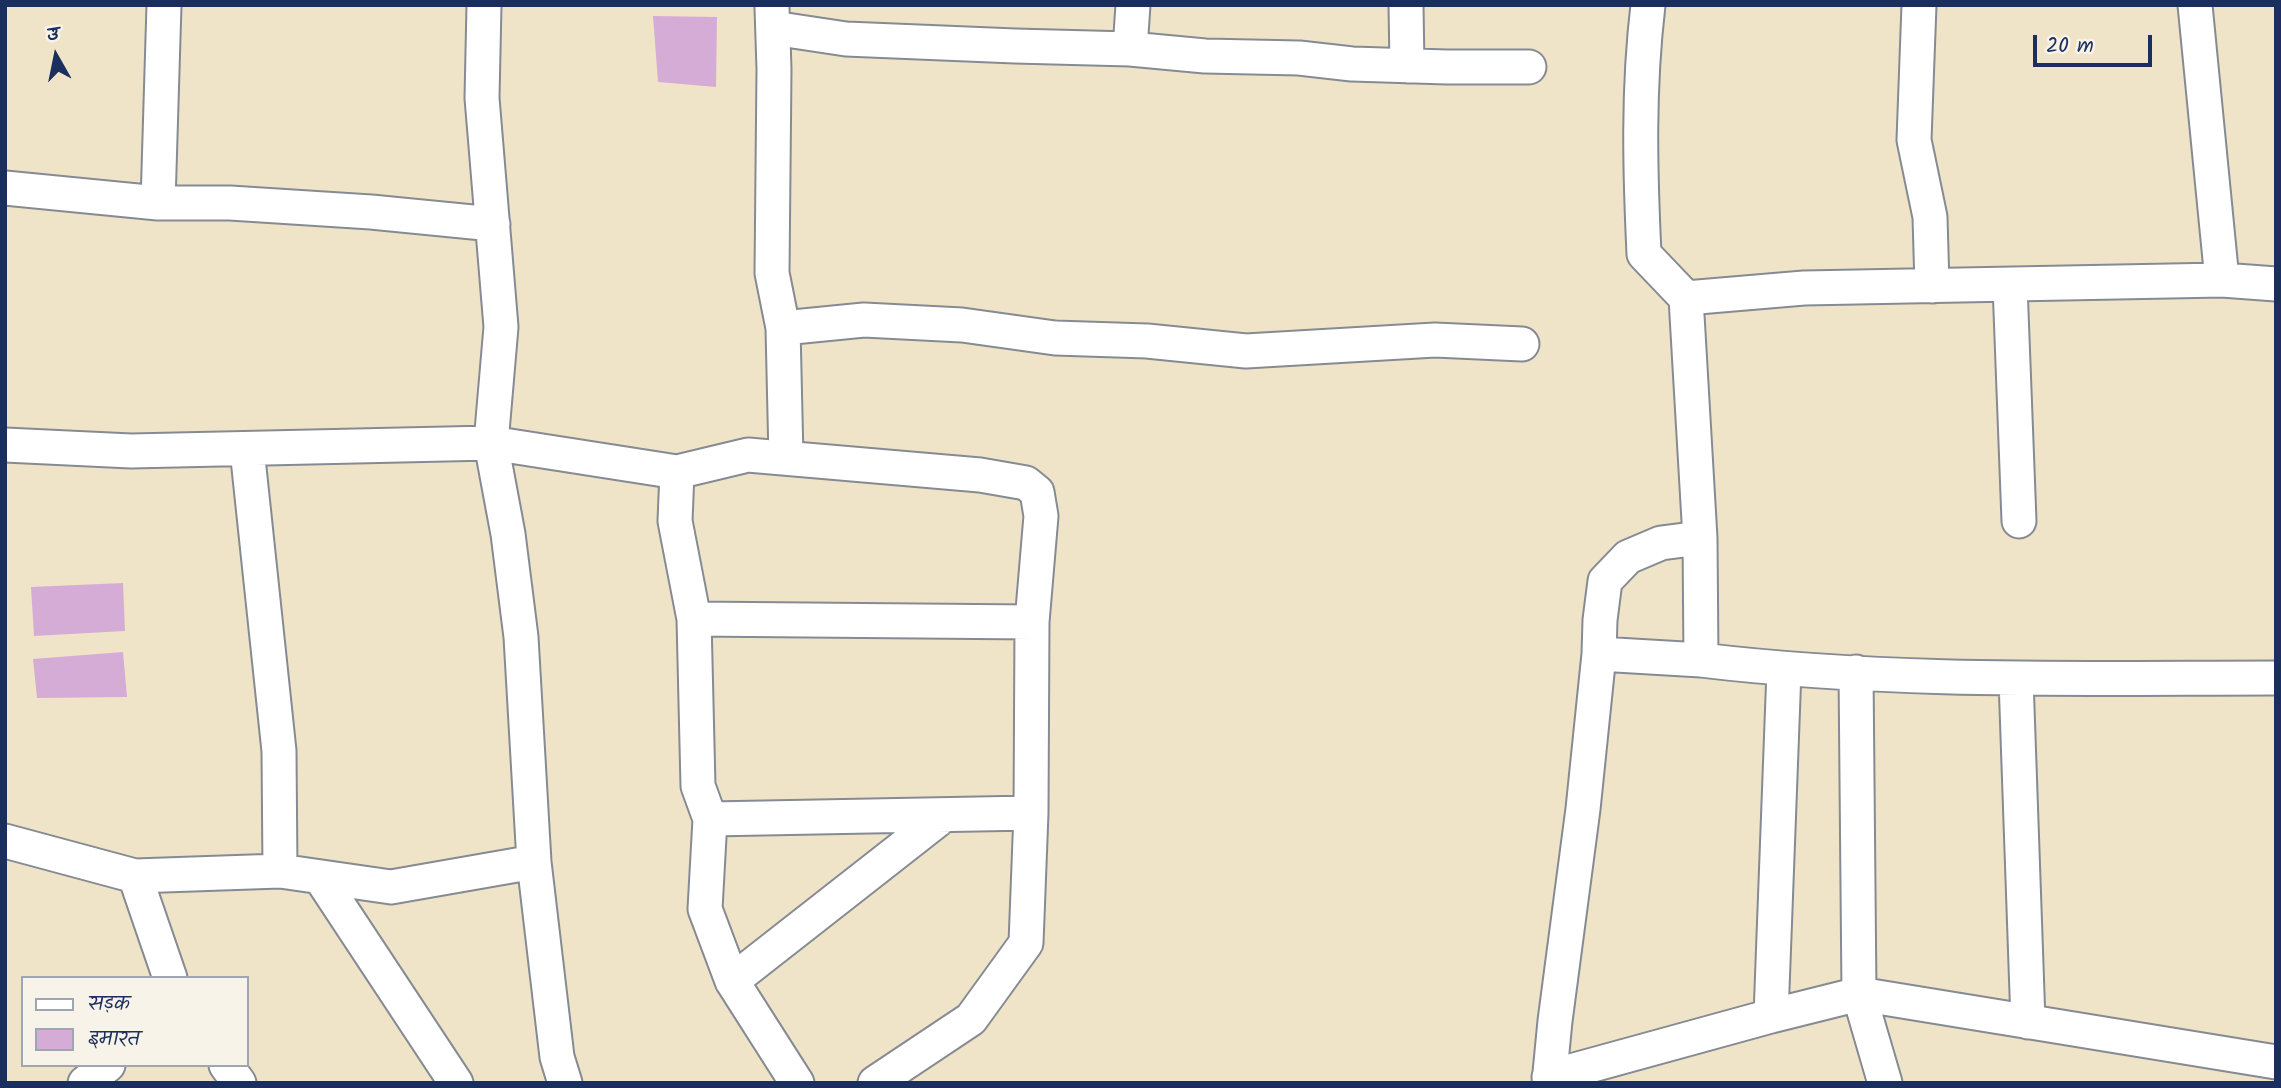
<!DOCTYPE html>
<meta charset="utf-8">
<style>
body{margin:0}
#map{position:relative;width:2281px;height:1088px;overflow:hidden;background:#efe4c8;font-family:Kalam,"Playpen Sans Deva",sans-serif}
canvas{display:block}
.frame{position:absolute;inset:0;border:7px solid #1b2f5e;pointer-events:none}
.legend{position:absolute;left:21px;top:976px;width:228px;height:91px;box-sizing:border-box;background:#f7f3e8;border:2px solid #9fa5b1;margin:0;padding:9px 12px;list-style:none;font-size:21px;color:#1b2f5e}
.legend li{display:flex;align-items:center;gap:14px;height:35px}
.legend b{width:35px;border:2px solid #9fa5b1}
.north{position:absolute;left:21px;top:21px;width:70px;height:70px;-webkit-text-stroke:5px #f7f3e8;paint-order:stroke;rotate:351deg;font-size:19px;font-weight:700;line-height:28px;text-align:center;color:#1b2f5e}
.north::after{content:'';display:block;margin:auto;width:24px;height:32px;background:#1b2f5e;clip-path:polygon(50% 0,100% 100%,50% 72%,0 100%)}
.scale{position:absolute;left:2033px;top:35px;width:119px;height:32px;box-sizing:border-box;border:4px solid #1b2f5e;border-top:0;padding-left:9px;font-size:21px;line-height:24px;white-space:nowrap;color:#1b2f5e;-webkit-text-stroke:5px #f7f3e8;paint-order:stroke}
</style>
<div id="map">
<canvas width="2281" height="1088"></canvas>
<div class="frame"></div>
<ul class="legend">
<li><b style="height:9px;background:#fff"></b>सड़क</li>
<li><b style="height:19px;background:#d5acd6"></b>इमारत</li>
</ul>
<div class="north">उ</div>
<div class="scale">20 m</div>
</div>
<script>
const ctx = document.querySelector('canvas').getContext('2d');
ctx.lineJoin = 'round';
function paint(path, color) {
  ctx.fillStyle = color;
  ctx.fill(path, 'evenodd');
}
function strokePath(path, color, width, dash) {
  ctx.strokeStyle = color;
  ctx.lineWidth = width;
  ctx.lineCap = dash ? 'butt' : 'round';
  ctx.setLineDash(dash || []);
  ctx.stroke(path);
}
const building = new Path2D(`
 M 653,16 L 717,17 L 716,87 L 658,82 Z
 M 123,583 L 125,631 L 34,636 L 31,587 Z
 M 123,652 L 127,697 L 37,698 L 33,659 Z`);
const street = new Path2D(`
 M 484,5 L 482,98 L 501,327 L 491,443 L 508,534 L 521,637 L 534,862 L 557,1057 L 565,1083
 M 1406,5 L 1407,66
 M 1648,5 C 1638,89 1640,169 1644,254 L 1686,298 L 1804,288 L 2222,280 L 2276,284
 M 1919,5 L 1914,140 L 1930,217 L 1932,286
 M 2195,5 L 2222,280
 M 772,8 L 774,69 L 772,273 L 783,328 L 786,458
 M 773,28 L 846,39 L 1015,46 L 1130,49 L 1205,56 L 1299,58 L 1352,64 L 1447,67 L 1529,67
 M 1130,49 L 1133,5
 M 5,188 L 158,203 L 230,203 L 371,212 L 493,224
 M 158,203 L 164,5
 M 2010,285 L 2019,521
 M 783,328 L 864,320 L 962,325 L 1055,338 L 1147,341 L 1246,351 L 1435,340 L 1522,344
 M 5,445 L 131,451 L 491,443 L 677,472 L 748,455 L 980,475 L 1026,483 L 1037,492 L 1041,516 L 1032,622 L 1031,813 L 1026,943 L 971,1019 L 875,1083
 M 247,449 L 279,751 L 280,871
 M 677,472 L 675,521 L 694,619 L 698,786 L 710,819 L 705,909 L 732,981 L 797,1083
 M 694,619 L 1032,622
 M 1599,654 L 1600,620 L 1605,581 L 1628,557 L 1661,543 L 1700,538
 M 1701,660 C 1891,683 2084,678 2276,678
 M 1856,672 L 1859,994 L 1885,1083
 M 2016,679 L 2028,1022
 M 710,819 L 1031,813
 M 5,841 L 135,876 L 280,871 L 391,887 L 534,862
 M 135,876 L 170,978
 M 320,877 L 456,1083
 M 732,981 L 944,815
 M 1771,1016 L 1784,670
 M 226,1065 L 239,1083
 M 1549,1077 L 1771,1016 L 1859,994 L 2276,1062
 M 85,1083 L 108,1065
 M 1549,1083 L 1555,1021 L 1583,809 L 1599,654 L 1701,660 L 1700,538 L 1686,298`);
paint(building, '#d5acd6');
strokePath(street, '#858a93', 37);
strokePath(street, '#fff', 33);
</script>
